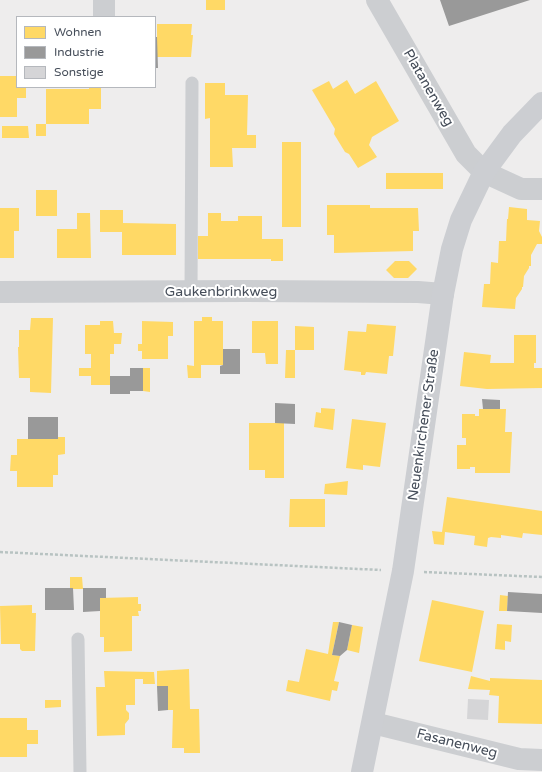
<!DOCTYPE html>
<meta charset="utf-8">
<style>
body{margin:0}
#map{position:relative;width:542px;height:772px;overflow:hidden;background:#eeeded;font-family:"Varela Round",sans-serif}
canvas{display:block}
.legend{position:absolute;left:16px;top:16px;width:140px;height:72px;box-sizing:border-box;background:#fff;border:1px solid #b5b8bd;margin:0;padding:5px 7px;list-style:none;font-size:12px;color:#454d59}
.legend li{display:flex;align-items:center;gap:8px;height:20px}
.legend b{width:20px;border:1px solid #b5b8bd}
</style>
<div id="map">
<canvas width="542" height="772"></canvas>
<ul class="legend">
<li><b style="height:11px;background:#ffd966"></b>Wohnen</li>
<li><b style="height:11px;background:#999"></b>Industrie</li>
<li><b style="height:11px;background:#d5d5d7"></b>Sonstige</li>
</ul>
</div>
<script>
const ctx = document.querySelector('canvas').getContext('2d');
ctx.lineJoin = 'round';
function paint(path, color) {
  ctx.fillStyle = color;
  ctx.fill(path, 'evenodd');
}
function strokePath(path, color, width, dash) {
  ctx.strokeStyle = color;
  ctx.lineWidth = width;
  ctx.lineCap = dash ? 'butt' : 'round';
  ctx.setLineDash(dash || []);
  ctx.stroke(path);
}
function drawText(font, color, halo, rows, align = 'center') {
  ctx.font = font + ' "Varela Round",sans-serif';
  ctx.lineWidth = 4;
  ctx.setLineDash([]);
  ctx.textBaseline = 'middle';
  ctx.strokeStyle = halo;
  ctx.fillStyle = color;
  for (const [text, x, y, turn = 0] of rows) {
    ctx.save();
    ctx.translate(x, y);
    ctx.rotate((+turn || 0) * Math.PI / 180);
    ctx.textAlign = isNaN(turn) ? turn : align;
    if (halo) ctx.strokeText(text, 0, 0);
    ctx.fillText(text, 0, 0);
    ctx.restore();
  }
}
const homes = new Path2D(`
 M 206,0 L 225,0 L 225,10 L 206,10 Z
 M 157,24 L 192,24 L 191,35 L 193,35 L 191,57 L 157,57 Z
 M 0,76 L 17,76 L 17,87 L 26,87 L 26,98 L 17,98 L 17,117 L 0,117 Z
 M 347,80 L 355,94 L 376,81 L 399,121 L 372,137 L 369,145 L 377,157 L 358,168 L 349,154 L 345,152 L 334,134 L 335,129 L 312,90 L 329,81 L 333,89 Z
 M 205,83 L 225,83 L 225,95 L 248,95 L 247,135 L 256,135 L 256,148 L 232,148 L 233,167 L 210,167 L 210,118 L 205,119 Z
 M 89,87 L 101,87 L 101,109 L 89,109 L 89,124 L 46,124 L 46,136 L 36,136 L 36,124 L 46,124 L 46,89 L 89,89 Z
 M 2,126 L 28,126 L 29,138 L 2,138 Z
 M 282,142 L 301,142 L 301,227 L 282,227 Z
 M 386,173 L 443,173 L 443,189 L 386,189 Z
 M 36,190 L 57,190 L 57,216 L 36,216 Z
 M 327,205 L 370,205 L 370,208 L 418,208 L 419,231 L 413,231 L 413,251 L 334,253 L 334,235 L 327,235 Z
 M 509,207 L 527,209 L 527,220 L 540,221 L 539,231 L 542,237 L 542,244 L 537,244 L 531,255 L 531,266 L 529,266 L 529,268 L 524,276 L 523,287 L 522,287 L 522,289 L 516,298 L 515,309 L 482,307 L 484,284 L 490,284 L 491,262 L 498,263 L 499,241 L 506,241 L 507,219 L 508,219 Z
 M 0,208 L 19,208 L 19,231 L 14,231 L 14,258 L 0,258 Z
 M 100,210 L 123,210 L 123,223 L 176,224 L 176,255 L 122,255 L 122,232 L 100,232 Z
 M 77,213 L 90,213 L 91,258 L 57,258 L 57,229 L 77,229 Z
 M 208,213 L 221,213 L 221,221 L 238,221 L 238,216 L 262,216 L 262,239 L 283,239 L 283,261 L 271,261 L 271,259 L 198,259 L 198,236 L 208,236 Z
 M 395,261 L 409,261 L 417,269 L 408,278 L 394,278 L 386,270 Z
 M 202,317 L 212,317 L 212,321 L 223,321 L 223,365 L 201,365 L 201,378 L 188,378 L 187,365 L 194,366 L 194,321 L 202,321 Z
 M 31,318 L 53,318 L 51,393 L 30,392 L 30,378 L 19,378 L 18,347 L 19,347 L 19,330 L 30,330 Z
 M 100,321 L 113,321 L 114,333 L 122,333 L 121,344 L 114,344 L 114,354 L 110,354 L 110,385 L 91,385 L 91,376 L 79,376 L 79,368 L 91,368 L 91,354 L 85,354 L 85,325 L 100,325 Z
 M 142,321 L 173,322 L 173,336 L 168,336 L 168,359 L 142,359 L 142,351 L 138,351 L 138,344 L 142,344 Z
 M 252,321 L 278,321 L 278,364 L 266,364 L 265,353 L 252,353 Z
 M 367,324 L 396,326 L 393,356 L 389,356 L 387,374 L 366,372 L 365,375 L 361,375 L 361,372 L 344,370 L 348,331 L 366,332 Z
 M 295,326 L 314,327 L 314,350 L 295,350 Z
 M 514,335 L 536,335 L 536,363 L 534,363 L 534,368 L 542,368 L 542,388 L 487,389 L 460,386 L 464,352 L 491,355 L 490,363 L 514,363 Z
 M 286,350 L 295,350 L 295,378 L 285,378 Z
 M 143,368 L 150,368 L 150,392 L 143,391 Z
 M 321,408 L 335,409 L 333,430 L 314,427 L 316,412 L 321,413 Z
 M 479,409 L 506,409 L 505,432 L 512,432 L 510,473 L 475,473 L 475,467 L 470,467 L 470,469 L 457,469 L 457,445 L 466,445 L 466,438 L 462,438 L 462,414 L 475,414 L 475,416 L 479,416 Z
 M 352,419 L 386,423 L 380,467 L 363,465 L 363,470 L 346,468 Z
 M 249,423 L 284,423 L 284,478 L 265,478 L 265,470 L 249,470 Z
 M 58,437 L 65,437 L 65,454 L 58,455 L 58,475 L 53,475 L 53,487 L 17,487 L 17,471 L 10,471 L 11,455 L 17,455 L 17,439 L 58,439 Z
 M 348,481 L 347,495 L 324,494 L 325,484 Z
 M 447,497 L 542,511 L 542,535 L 523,533 L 522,538 L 501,535 L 501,538 L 491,537 L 488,538 L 487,547 L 474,545 L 475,536 L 445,532 L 444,545 L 434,544 L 432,531 L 442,532 Z
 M 290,499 L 325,499 L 325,527 L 289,527 Z
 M 70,577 L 82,577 L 83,589 L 73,589 L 73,588 L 70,588 Z
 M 500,595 L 508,596 L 507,611 L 499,611 Z
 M 138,597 L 138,604 L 141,604 L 141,611 L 138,611 L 139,616 L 132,616 L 132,651 L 104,652 L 104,637 L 100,637 L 100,598 Z
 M 432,600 L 484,611 L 472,672 L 419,661 Z
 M 32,605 L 32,613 L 36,613 L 35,651 L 22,651 L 20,649 L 20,644 L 1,644 L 0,606 Z
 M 333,622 L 339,622 L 332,655 L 340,656 L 334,681 L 339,682 L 337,691 L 332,690 L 330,701 L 286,691 L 288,680 L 299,682 L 306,649 L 328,654 Z
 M 497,624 L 512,625 L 511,642 L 505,641 L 505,650 L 495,649 Z
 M 352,625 L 363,627 L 359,653 L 347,650 Z
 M 189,669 L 190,709 L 199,709 L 200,753 L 184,753 L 184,748 L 172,748 L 173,710 L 168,710 L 168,686 L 157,686 L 157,671 Z
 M 104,671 L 154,672 L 155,684 L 143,684 L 143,679 L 135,679 L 135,705 L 126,705 L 126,710 L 129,713 L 129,719 L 125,724 L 125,735 L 97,736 L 96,687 L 105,687 Z
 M 471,676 L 490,681 L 490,678 L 542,680 L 542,724 L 498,723 L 499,696 L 489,695 L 490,690 L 468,689 Z
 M 45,700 L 61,700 L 61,707 L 45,708 Z
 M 0,718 L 27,718 L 27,730 L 38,730 L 38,744 L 27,744 L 27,757 L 0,757 Z`);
const industry = new Path2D(`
 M 440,0 L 530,0 L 449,26 Z
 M 155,37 L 157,37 L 158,68 L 155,68 Z
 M 223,349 L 240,349 L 240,374 L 220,374 L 220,366 L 223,365 Z
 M 130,368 L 143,368 L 143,391 L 130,391 L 130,394 L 110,394 L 110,376 L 130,376 Z
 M 482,399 L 500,400 L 500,409 L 483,409 Z
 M 275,403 L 295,404 L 295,424 L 275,423 Z
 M 28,417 L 58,417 L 58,439 L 28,439 Z
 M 45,588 L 73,588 L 74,610 L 45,610 Z
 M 83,588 L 106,588 L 106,598 L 100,598 L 100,611 L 83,612 Z
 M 508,592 L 542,594 L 542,613 L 507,611 Z
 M 339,622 L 352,625 L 347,650 L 340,656 L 332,655 Z
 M 157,686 L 168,686 L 168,710 L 158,711 Z`);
const building = new Path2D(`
 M 468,699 L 489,700 L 488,720 L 467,719 Z`);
const path = new Path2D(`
 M 0,552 L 381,570
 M 424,572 L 542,577`);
const service = new Path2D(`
 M 191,292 L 192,83
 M 78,639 L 80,772`);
const minor = new Path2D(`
 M 104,0 L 104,17
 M 377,0 L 466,154 L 484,172 L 521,189 L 542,189
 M 0,292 L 246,291 L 418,292 L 443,294
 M 373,723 L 519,759 L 542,760`);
const secondary = new Path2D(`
 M 362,772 L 403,571 L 443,294 L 452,249 L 461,220 L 484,172 L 512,134 L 542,103`);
const streetNames = [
 ["Platanenweg",428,88,60],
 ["Gaukenbrinkweg",221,292],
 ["Neuenkirchener Straße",424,425,-82],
 ["Fasanenweg",457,744,14]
];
paint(homes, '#ffd966');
paint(industry, '#999');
paint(building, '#d5d5d7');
strokePath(path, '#b8c3c2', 2.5, [3, 2]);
strokePath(service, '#ccced1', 13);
strokePath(minor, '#ccced1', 22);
strokePath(secondary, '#ccced2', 22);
drawText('14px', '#454d59', '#fff', streetNames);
</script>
